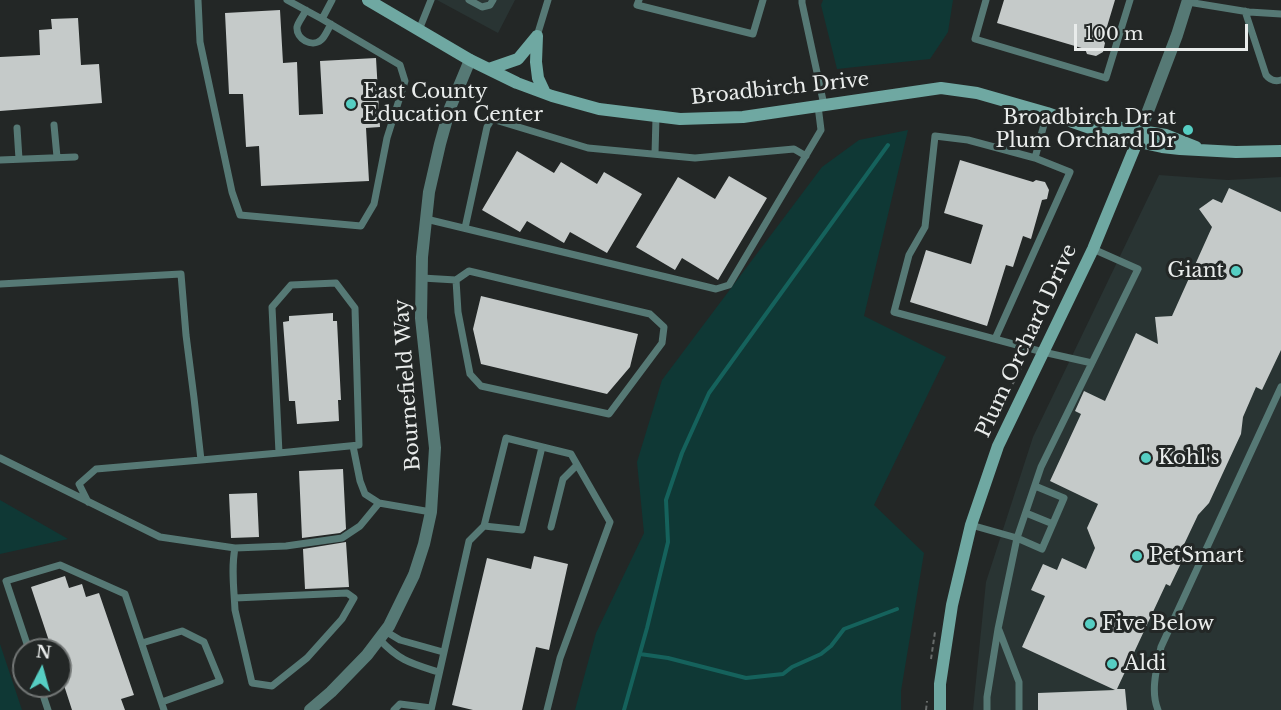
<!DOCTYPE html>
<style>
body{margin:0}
#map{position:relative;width:1281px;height:710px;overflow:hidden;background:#232726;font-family:"Libre Baskerville",serif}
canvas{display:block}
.north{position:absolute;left:12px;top:638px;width:60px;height:60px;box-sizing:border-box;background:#232726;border:2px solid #727675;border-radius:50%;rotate:6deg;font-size:16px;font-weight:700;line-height:24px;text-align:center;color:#e9eceb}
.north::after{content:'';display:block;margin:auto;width:21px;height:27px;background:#56cec3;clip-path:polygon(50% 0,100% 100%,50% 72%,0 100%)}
.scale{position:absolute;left:1074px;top:24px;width:174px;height:27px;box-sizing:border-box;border:3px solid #e9eceb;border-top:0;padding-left:8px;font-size:18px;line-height:21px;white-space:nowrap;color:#e9eceb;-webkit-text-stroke:4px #232726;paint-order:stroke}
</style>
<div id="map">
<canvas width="1281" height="710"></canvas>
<div class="north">N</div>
<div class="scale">100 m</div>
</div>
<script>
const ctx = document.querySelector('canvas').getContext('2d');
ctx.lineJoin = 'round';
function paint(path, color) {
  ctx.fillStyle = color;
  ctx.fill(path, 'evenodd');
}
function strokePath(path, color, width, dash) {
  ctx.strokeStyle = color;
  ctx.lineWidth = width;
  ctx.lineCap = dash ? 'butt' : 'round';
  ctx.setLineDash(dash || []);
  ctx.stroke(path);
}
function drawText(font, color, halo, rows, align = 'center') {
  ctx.font = font + ' "Libre Baskerville",serif';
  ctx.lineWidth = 6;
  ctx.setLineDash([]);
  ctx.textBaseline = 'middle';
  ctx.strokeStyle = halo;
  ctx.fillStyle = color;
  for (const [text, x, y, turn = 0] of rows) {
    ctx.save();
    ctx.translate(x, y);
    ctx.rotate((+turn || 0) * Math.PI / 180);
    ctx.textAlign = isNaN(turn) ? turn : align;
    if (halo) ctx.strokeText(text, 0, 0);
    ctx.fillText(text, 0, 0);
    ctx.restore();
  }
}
const built = new Path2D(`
 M 437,0 L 515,0 L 498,33 Z
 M 1159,175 L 1228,180 L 1281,177 L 1281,710 L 973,710 L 986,582 L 1033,437 Z`);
const green = new Path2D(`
 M 823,0 L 953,0 L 948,32 L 930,59 L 837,69 L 821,5 Z
 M 908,130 L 864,316 L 946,357 L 874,505 L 924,553 L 901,691 L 901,710 L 575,710 L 596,633 L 644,533 L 637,462 L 662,380 L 822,167 L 859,140 Z
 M 0,500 L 68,539 L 0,554 Z
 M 0,644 L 22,710 L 0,710 Z`);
const stream = new Path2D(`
 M 640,654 L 668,658 L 746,678 L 783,674 L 792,667 L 821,654 L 831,646 L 844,629 L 897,609
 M 624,710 L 647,628 L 668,542 L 666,500 L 682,453 L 709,393 L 888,145`);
const building = new Path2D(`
 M 1004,0 L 1115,0 L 1103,40 L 1105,43 L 1103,52 L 1096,56 L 1087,54 L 1085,49 L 997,23 Z
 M 280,10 L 283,63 L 297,62 L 299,115 L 323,114 L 320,61 L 376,58 L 380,127 L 366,128 L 369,181 L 261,186 L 259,146 L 246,147 L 243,94 L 229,94 L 225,13 Z
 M 78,18 L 81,65 L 99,64 L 102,103 L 0,111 L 0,57 L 40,55 L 39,30 L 52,29 L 51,19 Z
 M 517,151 L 554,173 L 561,162 L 597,184 L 604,172 L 642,194 L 607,253 L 570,232 L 564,243 L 527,221 L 520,232 L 482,210 Z
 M 960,160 L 1033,182 L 1036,180 L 1045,182 L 1049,190 L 1047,199 L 1042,200 L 1031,239 L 1023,236 L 1013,267 L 1006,265 L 987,326 L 910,302 L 926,250 L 971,264 L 983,225 L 944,213 Z
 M 729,176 L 767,198 L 718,280 L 682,258 L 675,270 L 636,247 L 678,177 L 715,199 Z
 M 1229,188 L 1281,212 L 1281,350 L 1262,390 L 1256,387 L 1243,417 L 1241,434 L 1209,503 L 1198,515 L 1179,555 L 1184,557 L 1170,586 L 1166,584 L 1117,689 L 1125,689 L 1127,710 L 1038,710 L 1038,693 L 1115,690 L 1022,647 L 1045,596 L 1031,590 L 1043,564 L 1057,570 L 1062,558 L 1086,569 L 1095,548 L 1087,528 L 1098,504 L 1050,481 L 1081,414 L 1075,411 L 1084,391 L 1105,401 L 1136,333 L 1158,344 L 1155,317 L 1172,316 L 1212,227 L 1199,209 L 1213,199 L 1222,203 Z
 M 481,296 L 638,334 L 630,367 L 607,394 L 481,364 L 473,329 Z
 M 333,313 L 333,321 L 337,321 L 341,400 L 338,400 L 339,421 L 297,424 L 295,401 L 289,401 L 283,322 L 289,321 L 289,316 Z
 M 343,469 L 346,529 L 340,533 L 302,538 L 299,471 Z
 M 257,493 L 259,537 L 231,538 L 229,494 Z
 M 346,542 L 349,587 L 305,589 L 303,549 Z
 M 534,556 L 568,564 L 549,650 L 536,647 L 522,710 L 473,710 L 452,705 L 487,558 L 531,569 Z
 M 65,576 L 69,588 L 82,584 L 86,597 L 99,593 L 134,695 L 121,699 L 125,710 L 72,710 L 60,673 L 60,650 L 52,650 L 31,587 Z`);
const path = new Path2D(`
 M 994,425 L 1002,405 L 1026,358
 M 931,659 L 935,632
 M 926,710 L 927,701`);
const lane = new Path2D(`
 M 198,0 L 200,42 L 232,192 L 240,215 L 361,226 L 374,204 L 387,138 L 405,81 L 400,65 L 322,19
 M 287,0 L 322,19 L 332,0
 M 469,0 L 482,7 L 490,5 L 493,0
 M 639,0 L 637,5 L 753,34 L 763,0
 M 802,0 L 802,3 L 824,105
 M 986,0 L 975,39 L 1106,78 L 1130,0
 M 1188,2 L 1249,12 L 1281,14
 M 306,10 C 304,15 298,22 297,27 C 296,39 312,48 321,40 C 325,37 328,29 331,24
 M 1245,11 L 1266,75 C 1270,80 1274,82 1281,80
 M 419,30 L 431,0
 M 537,36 L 548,0
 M 1047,113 L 1035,158 L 968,140 L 935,136 L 925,227 L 909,255 L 894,312 L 1043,352 L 1092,363
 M 54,125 L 57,157
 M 17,128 L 19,159
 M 655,154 L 656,117
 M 0,160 L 75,157
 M 426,219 L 716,289 L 729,285 L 821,130 L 818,106
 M 465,228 L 487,127 L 492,119 L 588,148 L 695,158 L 794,149 L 806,156
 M 422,278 L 456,280 L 469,271 L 650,314 L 664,327 L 662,343 L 609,414 L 481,386 L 470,374 L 458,312 L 456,280
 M 0,284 L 181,274 L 186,335 L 194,398 L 201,460 L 96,469 L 79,484 L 88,502
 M 995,339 L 1070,172 L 1035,158
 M 353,446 L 360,481 L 365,494 L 379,503
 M 0,458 L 160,537 L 235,548 L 286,546 L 342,538 L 360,526 L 379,503 L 431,512
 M 201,460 L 279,453 L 272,307 L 291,285 L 336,283 L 355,308 L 359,445 L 279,453
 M 1026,513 L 1053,524
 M 971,525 L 1017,538 L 1041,467 L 1138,269 L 1093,249
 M 484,526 L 522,530 L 542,447
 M 551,527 L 563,479 L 577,465
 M 235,598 L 347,593 L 354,598 L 342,619 L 307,658 L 272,686 L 252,683 L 235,610 C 234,589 231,568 235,548
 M 999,630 L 1019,682 L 1019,710
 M 385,631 L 400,640 L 443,652
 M 379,639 C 400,661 410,663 438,672
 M 142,643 L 182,631 L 204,642 L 220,681 L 162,702
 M 29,650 L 6,581 L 60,565 L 125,594 L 164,710
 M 40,686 L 48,710
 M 394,710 L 400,704 L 431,708
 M 431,710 L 469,541 L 484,526 L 506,438 L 571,454 L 610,522 L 560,658 L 547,710
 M 987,710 L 987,697 L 998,629 L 1017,538 L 1042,549 L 1064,498 L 1035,486
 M 1158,710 C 1150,691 1157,667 1161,647 L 1281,387`);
const street = new Path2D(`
 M 1137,140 L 1177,35 L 1188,0
 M 310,710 L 331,692 L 367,655 L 389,626 L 414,575 L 424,544 L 431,512 L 435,448 L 421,318 L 422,257 L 429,192 L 440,144 L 450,108 L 470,60`);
const secondary = new Path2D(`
 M 368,0 L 470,60 L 517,83 L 552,96 L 599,109 L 680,119 L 743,117 L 941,88 L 977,93 L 1047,113 L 1116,137 L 1162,147 L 1180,149 L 1236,152 L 1281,151
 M 537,36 L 536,62 L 538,78 L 545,93
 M 489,69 L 518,59 L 537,36
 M 1096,124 L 1166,135 L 1196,147
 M 940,710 L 940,684 L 952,605 L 971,525 L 998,446 L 1093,249 L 1137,142`);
const markers = [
 [351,104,6,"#56cec3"],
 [1188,130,6,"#56cec3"],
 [1236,271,6,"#56cec3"],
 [1146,458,6,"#56cec3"],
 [1137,556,6,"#56cec3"],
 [1090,624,6,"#56cec3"],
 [1112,664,6,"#56cec3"]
];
const streetNames = [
 ["Broadbirch Drive",780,89,-6],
 ["Plum Orchard Drive",1027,341,-65],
 ["Bournefield Way",408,385,-94]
];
const poiNames = [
 ["East County",363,92],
 ["Education Center",363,115],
 ["Broadbirch Dr at",1176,118,"right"],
 ["Plum Orchard Dr",1176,141,"right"],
 ["Giant",1224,271,"right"],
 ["Kohl's",1158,458],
 ["PetSmart",1149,556],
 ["Five Below",1102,624],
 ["Aldi",1124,664]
];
paint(built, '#293433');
paint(green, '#0f3835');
strokePath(stream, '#15625c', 4);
paint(building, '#c5cac9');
strokePath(path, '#676b6a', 2, [4.5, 3]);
strokePath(lane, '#567975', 7);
strokePath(street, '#567975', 12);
strokePath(secondary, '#6fa8a2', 12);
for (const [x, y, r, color] of markers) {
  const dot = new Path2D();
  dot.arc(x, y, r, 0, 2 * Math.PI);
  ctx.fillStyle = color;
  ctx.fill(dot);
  strokePath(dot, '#232726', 2);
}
drawText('20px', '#e9eceb', '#232726', streetNames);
drawText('20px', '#e9eceb', '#232726', poiNames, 'left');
</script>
